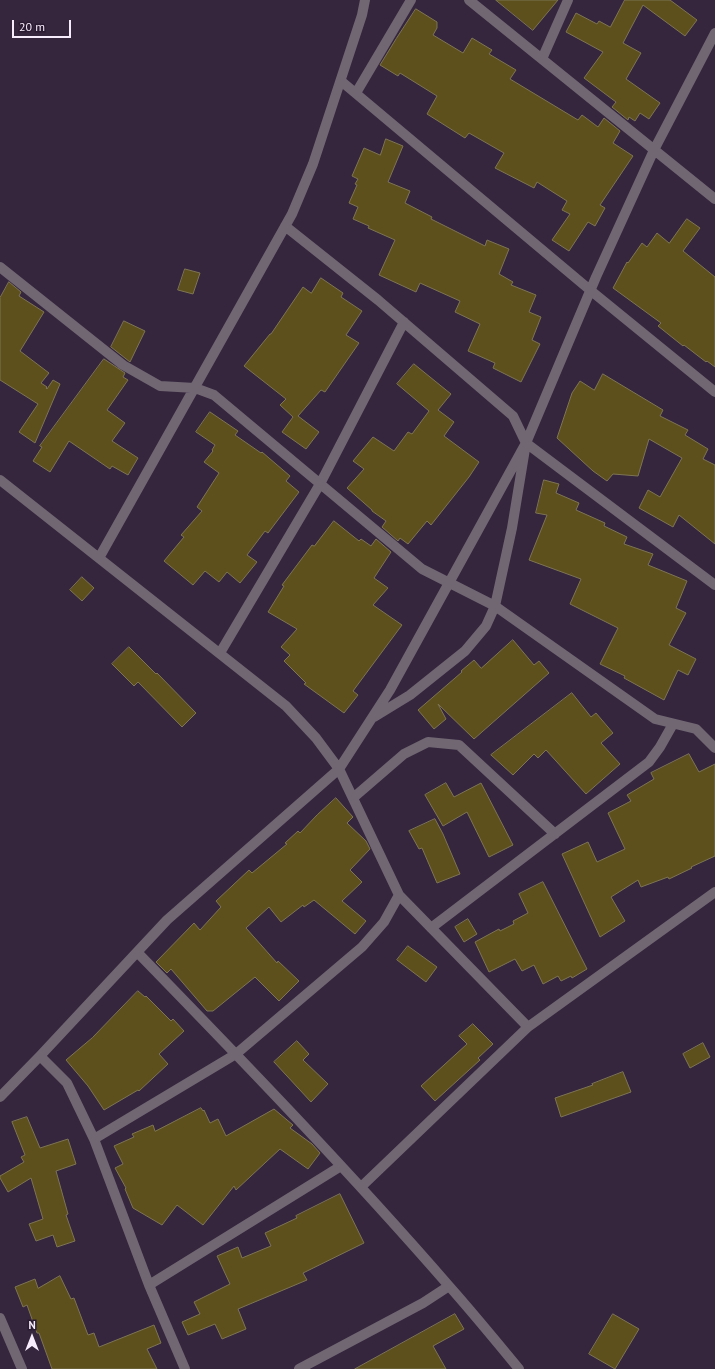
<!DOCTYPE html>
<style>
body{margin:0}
#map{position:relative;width:715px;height:1369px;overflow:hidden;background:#35253d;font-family:"PT Sans",sans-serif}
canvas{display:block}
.north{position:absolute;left:12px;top:1317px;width:40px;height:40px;-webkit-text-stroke:3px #2b1b32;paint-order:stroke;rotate:0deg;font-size:11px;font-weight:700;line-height:16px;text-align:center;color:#f7ecfc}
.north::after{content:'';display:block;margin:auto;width:14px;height:18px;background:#f7ecfc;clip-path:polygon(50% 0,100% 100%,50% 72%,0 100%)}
.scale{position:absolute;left:12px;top:20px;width:59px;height:18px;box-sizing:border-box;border:2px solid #f7ecfc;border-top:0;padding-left:5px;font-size:12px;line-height:14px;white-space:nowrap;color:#f7ecfc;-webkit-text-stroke:3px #2b1b32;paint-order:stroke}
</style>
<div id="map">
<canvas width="715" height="1369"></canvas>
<div class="north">N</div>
<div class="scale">20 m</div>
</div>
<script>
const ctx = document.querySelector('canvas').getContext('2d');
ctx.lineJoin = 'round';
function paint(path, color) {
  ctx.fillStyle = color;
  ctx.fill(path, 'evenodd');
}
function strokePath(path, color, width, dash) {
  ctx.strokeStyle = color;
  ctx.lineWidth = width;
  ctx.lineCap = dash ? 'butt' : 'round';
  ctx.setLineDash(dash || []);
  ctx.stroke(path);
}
const building = new Path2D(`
 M 496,0 L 558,0 L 533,30 Z
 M 625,0 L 670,0 L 697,20 L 685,36 L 643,5 L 623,43 L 641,53 L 626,79 L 660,103 L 649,119 L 640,113 L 635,121 L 629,117 L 628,120 L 612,107 L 616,102 L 584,78 L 603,52 L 566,32 L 576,13 L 597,24 L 599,21 L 610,27 Z
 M 416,9 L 437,22 L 437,28 L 433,35 L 463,53 L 472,38 L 492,50 L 489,54 L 516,70 L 510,79 L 578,120 L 582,115 L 598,127 L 604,118 L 620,131 L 613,143 L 633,156 L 600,205 L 605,208 L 595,226 L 588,222 L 569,251 L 552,240 L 570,214 L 562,210 L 567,201 L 537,182 L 534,188 L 495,168 L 504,153 L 469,133 L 465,138 L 427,114 L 437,96 L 400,73 L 398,76 L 380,65 L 396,39 Z
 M 386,139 L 403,146 L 388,182 L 410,191 L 405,203 L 432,217 L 431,219 L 485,246 L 487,240 L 509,249 L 499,274 L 513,282 L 511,285 L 536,295 L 529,312 L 541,317 L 532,340 L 540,344 L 521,382 L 493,368 L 495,363 L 468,351 L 480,324 L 455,312 L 460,301 L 420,283 L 416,292 L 379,275 L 395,240 L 368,228 L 369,226 L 353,219 L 358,207 L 349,203 L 357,185 L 355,184 L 358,179 L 352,176 L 364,148 L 380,155 Z
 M 687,219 L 700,228 L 683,251 L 715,277 L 715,367 L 707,361 L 706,362 L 684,345 L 683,346 L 658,326 L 661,323 L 613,288 L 627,262 L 628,263 L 642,243 L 647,247 L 657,233 L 669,243 Z
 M 185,269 L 200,273 L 193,294 L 178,290 Z
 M 321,278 L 343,293 L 341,297 L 362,311 L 346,335 L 359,343 L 325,392 L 321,390 L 298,416 L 319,432 L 306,449 L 282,432 L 293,417 L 280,405 L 286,399 L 244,366 L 270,334 L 271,334 L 303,287 L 311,293 Z
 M 9,282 L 21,292 L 19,296 L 44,312 L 20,351 L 49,373 L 41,383 L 47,387 L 46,388 L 47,389 L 53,380 L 60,384 L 35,443 L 19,432 L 38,404 L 0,380 L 0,298 Z
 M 124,321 L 145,331 L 130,362 L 111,347 Z
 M 104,359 L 125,373 L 123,377 L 128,380 L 107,410 L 125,423 L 112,441 L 138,458 L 128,475 L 112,466 L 110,469 L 69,441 L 50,472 L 33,461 L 42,447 L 40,446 Z
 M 414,364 L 451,394 L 438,410 L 454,422 L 444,436 L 479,462 L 469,477 L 431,525 L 427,521 L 408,544 L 400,538 L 398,541 L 382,527 L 386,521 L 372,511 L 372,510 L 347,488 L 364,469 L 353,461 L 373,437 L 394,451 L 408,432 L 412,434 L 429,411 L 397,384 Z
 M 603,374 L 663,410 L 660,416 L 688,430 L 685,435 L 708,449 L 703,459 L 715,465 L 715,544 L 679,515 L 673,527 L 639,508 L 648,490 L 660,497 L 682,458 L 649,439 L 638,476 L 613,474 L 607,481 L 593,471 L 557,438 L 572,393 L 580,381 L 594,390 Z
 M 210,412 L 238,431 L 235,435 L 261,453 L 262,452 L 290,476 L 286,481 L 299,492 L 268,533 L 265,531 L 247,555 L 257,562 L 240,583 L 227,572 L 219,582 L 205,571 L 193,585 L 164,561 L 184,537 L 181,535 L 202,511 L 197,507 L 219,473 L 204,462 L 213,451 L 212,450 L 215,445 L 196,432 Z
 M 544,480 L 559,484 L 556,493 L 579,503 L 576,510 L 605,523 L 604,526 L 627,537 L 624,544 L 653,554 L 648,565 L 687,581 L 676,608 L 686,613 L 669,645 L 696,659 L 688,675 L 678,670 L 664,700 L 624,678 L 625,676 L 600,664 L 618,628 L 570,604 L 581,579 L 529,560 L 547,515 L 536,513 Z
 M 334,521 L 359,541 L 361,539 L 371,546 L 376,539 L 391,552 L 374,578 L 388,588 L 373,605 L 402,625 L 353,691 L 358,695 L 344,713 L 304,684 L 306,683 L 284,661 L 290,655 L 281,647 L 297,629 L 268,612 L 284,586 L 282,585 L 312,545 L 314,546 Z
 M 82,577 L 94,588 L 82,601 L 70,590 Z
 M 513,640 L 534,665 L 539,661 L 549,673 L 474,739 L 438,704 L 446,719 L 434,729 L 418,710 L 462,672 L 461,671 L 474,660 L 481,668 Z
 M 129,647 L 156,674 L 157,673 L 196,713 L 182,727 L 138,682 L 134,686 L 112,664 Z
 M 572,693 L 591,717 L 596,713 L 613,733 L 601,743 L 620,764 L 586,794 L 546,750 L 538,758 L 534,754 L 513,775 L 491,755 Z
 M 689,754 L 699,772 L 715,764 L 715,856 L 691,867 L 692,868 L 669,879 L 668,877 L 641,887 L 638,880 L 611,897 L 625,921 L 600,937 L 562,854 L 588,842 L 597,862 L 625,849 L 608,813 L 631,801 L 627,795 L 654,779 L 651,773 Z
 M 446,783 L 454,797 L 481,783 L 513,845 L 489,857 L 467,812 L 443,826 L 425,795 Z
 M 336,798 L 353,817 L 347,823 L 366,841 L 370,849 L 350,870 L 362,882 L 342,901 L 366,921 L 355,934 L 314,900 L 304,907 L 303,905 L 281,922 L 269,907 L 246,928 L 277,963 L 278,961 L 299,981 L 279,1001 L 255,977 L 213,1011 L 207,1011 L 171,969 L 167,973 L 156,962 L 194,923 L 200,930 L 221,907 L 216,901 L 249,870 L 252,873 L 287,844 L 285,843 L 298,831 L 300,833 L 317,815 Z
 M 435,819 L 443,834 L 460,874 L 437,883 L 422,848 L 419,849 L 409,831 Z
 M 543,882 L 587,969 L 572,978 L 571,976 L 561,981 L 558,976 L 543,984 L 534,965 L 522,971 L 515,959 L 489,972 L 475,942 L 499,929 L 500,931 L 514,924 L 513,921 L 528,913 L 519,894 Z
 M 468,919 L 477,934 L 464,942 L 455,927 Z
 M 408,946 L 437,967 L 426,982 L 397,960 Z
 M 138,991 L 145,997 L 146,996 L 171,1021 L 173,1019 L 184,1031 L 159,1054 L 168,1064 L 139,1091 L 138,1090 L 104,1110 L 88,1086 L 66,1060 L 92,1038 Z
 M 473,1024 L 493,1044 L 478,1058 L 480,1060 L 435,1101 L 421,1086 L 467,1044 L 459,1036 Z
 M 297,1041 L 309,1054 L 303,1060 L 328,1084 L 311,1102 L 274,1062 Z
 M 703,1043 L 710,1057 L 690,1068 L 683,1054 Z
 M 623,1072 L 631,1092 L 561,1117 L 555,1098 L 593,1085 L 592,1084 Z
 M 201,1108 L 203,1111 L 204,1110 L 210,1123 L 218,1119 L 226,1136 L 274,1109 L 293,1125 L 290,1128 L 312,1144 L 320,1153 L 308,1169 L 280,1149 L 236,1190 L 234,1186 L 203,1225 L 177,1205 L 162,1225 L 133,1208 L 125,1189 L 126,1188 L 115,1168 L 123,1164 L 114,1146 L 134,1137 L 132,1134 L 153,1125 L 155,1131 Z
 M 27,1117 L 40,1148 L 68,1139 L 76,1164 L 56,1171 L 68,1214 L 66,1215 L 75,1241 L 57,1247 L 53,1235 L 36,1241 L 29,1224 L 43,1219 L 31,1178 L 8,1192 L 0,1178 L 0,1176 L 24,1162 L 21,1157 L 25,1155 L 12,1122 Z
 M 340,1194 L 364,1243 L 303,1273 L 307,1280 L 238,1309 L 246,1329 L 222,1339 L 215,1324 L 188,1335 L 182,1322 L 200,1314 L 194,1302 L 230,1284 L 217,1256 L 238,1247 L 242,1258 L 271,1246 L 265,1233 L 297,1218 L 296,1216 Z
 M 60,1276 L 71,1299 L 74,1298 L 88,1335 L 94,1333 L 99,1347 L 154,1325 L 161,1343 L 147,1349 L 157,1369 L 52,1369 L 39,1333 L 37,1333 L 27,1305 L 23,1307 L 15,1287 L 35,1279 L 38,1288 Z
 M 455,1314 L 464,1329 L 433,1346 L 446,1369 L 355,1369 Z
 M 613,1314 L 639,1329 L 615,1369 L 589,1354 Z`);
const minor = new Path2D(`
 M 469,0 L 715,199
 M 542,59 L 568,0
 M 341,81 L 590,290 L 715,392
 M 356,93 L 411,0
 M 285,226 L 378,300 L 513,416 L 526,443 L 512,528 L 495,606 L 486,626 L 465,651 L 410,695 L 374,717
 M 0,267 L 123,365 L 160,386 L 195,388 L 214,395 L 422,569 L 495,606 L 655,719 L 696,729 L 715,748
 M 526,443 L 715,585
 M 0,480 L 286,706 L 316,738 L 339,769 L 399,895 L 528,1027
 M 99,558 L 292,214 L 313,164 L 362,15 L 365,0
 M 220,653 L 320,484 L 404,322
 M 353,798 L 404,754 L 428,742 L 459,745 L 555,834
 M 431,928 L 649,762 L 660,747 L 673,724
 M 137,952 C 243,1061 349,1171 449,1286 C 473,1313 496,1341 519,1369
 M 40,1056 L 67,1083 L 94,1139 L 149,1285 L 185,1369
 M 0,1097 L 40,1056 L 167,920 L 339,769 L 390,690 L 526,443 L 596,277 L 654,150 L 715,33
 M 94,1139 L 236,1054 L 362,947 L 384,922 L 399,895
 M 361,1187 L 528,1027 L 715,892
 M 149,1285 L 341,1166
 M 0,1318 L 22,1369
 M 299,1369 L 423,1303 L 449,1286`);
paint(building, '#5d501c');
strokePath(building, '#7d7555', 1);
strokePath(minor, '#706773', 10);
</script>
